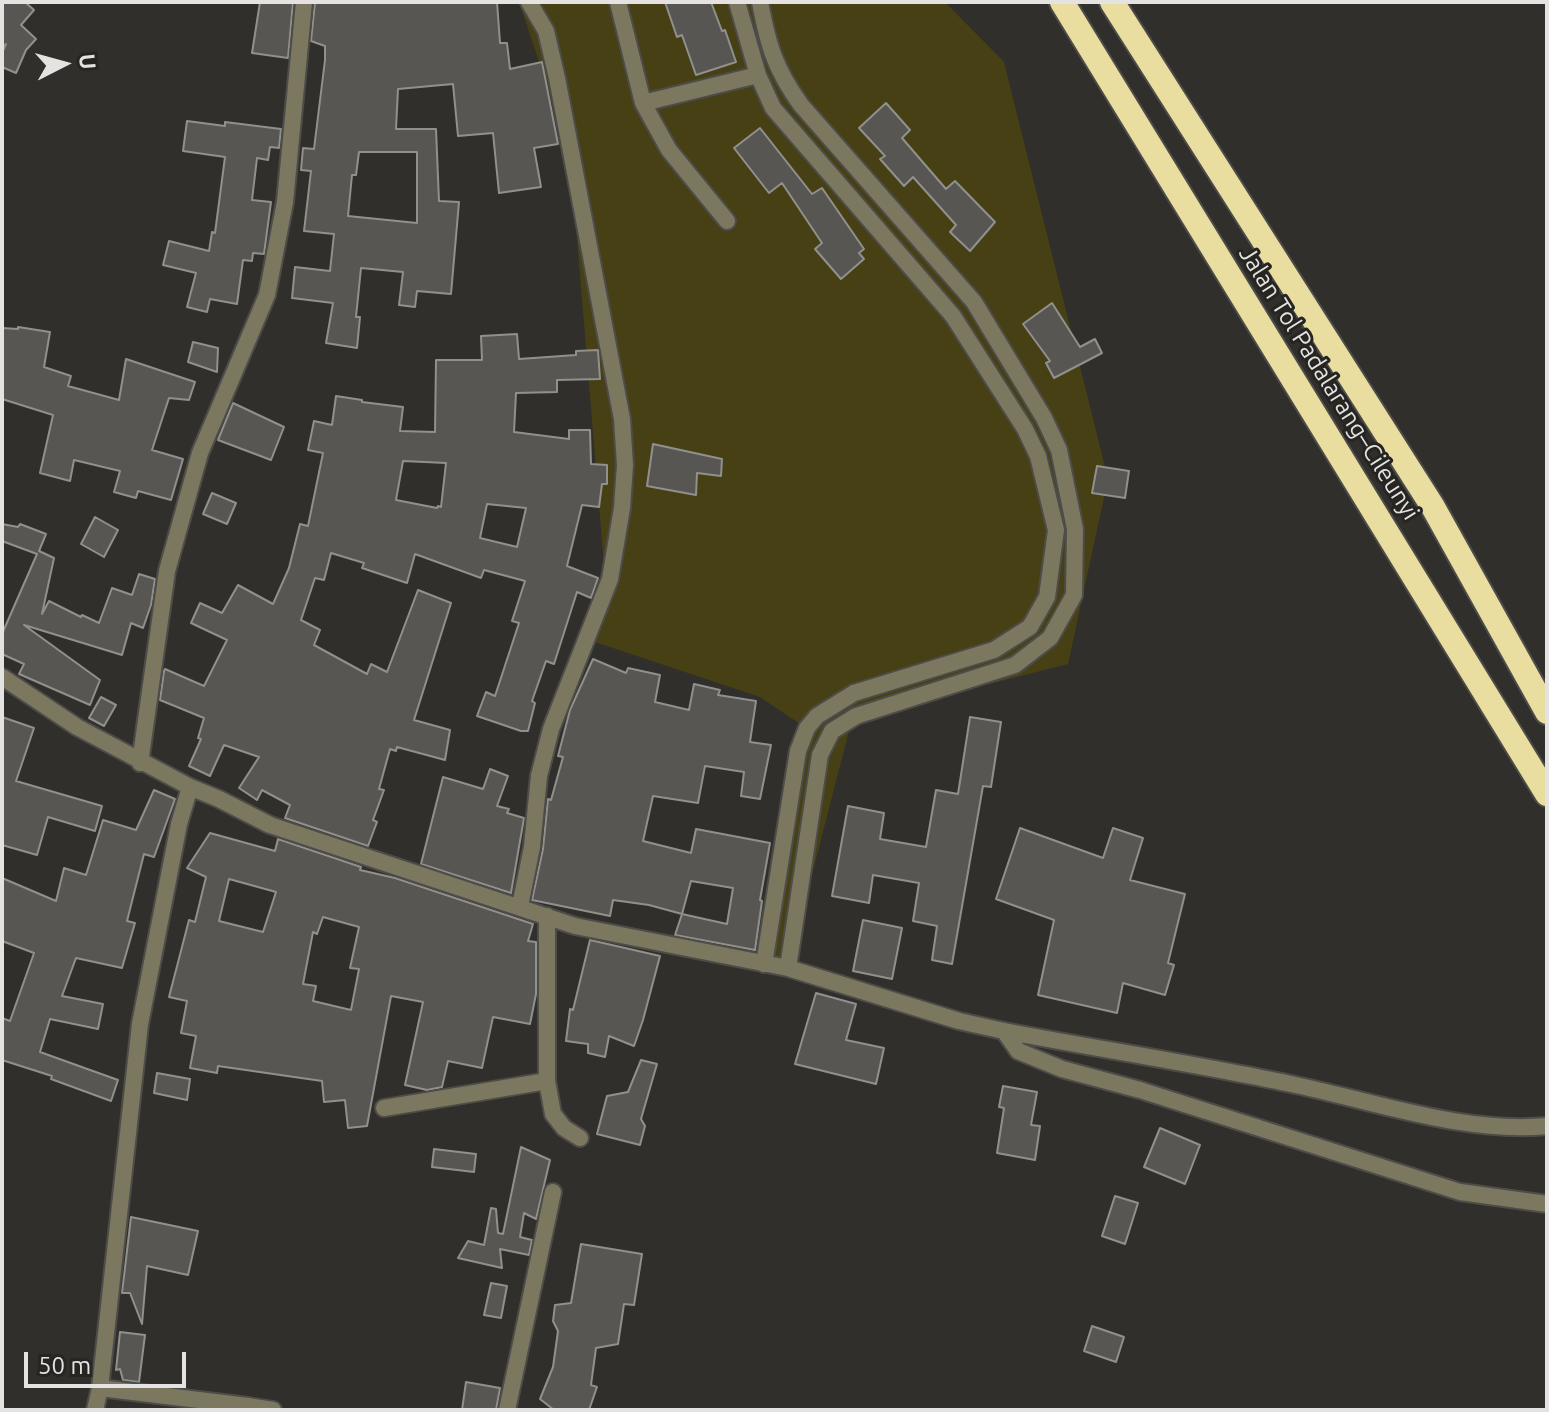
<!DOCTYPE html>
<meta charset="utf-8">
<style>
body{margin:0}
#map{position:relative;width:1549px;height:1412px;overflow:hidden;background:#302f2c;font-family:Ubuntu,sans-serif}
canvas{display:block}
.frame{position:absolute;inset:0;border:4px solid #e4e3e1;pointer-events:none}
.north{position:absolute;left:24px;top:24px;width:80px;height:80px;-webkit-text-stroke:6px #262522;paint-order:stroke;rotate:84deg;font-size:22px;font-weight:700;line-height:32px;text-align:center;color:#e4e3e1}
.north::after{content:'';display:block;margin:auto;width:28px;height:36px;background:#e4e3e1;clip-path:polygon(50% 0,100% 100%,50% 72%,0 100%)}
.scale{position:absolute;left:24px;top:1352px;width:162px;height:36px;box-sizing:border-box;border:4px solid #e4e3e1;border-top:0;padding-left:10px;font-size:24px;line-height:28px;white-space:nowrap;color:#e4e3e1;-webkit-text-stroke:6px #262522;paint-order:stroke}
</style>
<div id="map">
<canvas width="1549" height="1412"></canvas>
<div class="frame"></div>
<div class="north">U</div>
<div class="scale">50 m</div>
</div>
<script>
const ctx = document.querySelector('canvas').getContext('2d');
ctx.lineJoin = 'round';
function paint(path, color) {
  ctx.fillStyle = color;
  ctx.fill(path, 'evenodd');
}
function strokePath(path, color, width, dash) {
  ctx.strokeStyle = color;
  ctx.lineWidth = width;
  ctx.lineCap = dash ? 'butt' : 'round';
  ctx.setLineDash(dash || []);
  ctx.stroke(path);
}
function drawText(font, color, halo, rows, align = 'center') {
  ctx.font = font + ' Ubuntu,sans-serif';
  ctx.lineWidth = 6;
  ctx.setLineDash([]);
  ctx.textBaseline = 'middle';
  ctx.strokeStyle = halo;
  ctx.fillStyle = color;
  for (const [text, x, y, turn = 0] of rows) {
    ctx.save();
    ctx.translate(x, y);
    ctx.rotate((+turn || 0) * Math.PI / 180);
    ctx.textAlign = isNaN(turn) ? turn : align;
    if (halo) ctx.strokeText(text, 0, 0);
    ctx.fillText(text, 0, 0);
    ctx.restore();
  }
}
const green = new Path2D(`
 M 519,2 L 945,2 L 1004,62 L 1108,479 L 1068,664 L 852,719 L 788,968 L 764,964 L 806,728 L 760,697 L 586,639 L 606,590 L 570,153 Z`);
const building = new Path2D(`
 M 2,2 L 25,2 L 34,10 L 21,25 L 36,39 L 26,50 L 16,73 L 2,67 L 2,53 L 6,44 L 2,47 Z
 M 260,2 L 293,2 L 288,58 L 252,53 Z
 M 315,2 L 497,2 L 500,43 L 507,43 L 510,69 L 542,62 L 558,144 L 534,148 L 541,187 L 499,193 L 493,133 L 458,136 L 453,84 L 398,89 L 396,129 L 436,129 L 439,201 L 459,202 L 451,294 L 417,291 L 415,307 L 399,305 L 403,272 L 361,268 L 356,317 L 360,317 L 357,348 L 326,343 L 333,303 L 292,298 L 295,267 L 330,271 L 334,234 L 304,231 L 311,171 L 301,170 L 303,148 L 314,149 L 325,60 L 325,46 L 311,41 ZM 359,152 L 417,152 L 417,223 L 348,216 L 352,175 L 356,175 Z
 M 665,2 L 711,2 L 722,31 L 725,30 L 736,62 L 696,75 L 682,35 L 677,37 Z
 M 886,103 L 910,130 L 902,138 L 946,189 L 955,181 L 995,222 L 970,251 L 950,232 L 956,225 L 913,177 L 904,186 L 880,159 L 885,156 L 859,128 Z
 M 187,121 L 225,126 L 225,122 L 281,129 L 279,148 L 270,147 L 268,160 L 257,158 L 252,200 L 271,202 L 264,254 L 253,253 L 252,261 L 243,260 L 237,304 L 210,299 L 207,312 L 187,307 L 196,273 L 163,265 L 169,241 L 209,251 L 212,232 L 215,233 L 225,157 L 183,151 Z
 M 760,128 L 812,194 L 822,188 L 864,249 L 859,253 L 864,259 L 841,279 L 815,249 L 822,243 L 782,183 L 769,193 L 734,148 Z
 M 1052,303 L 1080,347 L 1095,339 L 1102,353 L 1054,378 L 1046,363 L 1050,361 L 1023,324 Z
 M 18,327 L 50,332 L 44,367 L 71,376 L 68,386 L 119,400 L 126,359 L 195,382 L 189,400 L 169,398 L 152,450 L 183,459 L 171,500 L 138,491 L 136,498 L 114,492 L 120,471 L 74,460 L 70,481 L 40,473 L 53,415 L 2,399 L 2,328 L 18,329 Z
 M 517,334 L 519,359 L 576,355 L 576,351 L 598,350 L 600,379 L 557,380 L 557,392 L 516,393 L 514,432 L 569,439 L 569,430 L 590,430 L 591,464 L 607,465 L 607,484 L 602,484 L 599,507 L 582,505 L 567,566 L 598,578 L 591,598 L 577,592 L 554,664 L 546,661 L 532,701 L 535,703 L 528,731 L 521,731 L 477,716 L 486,692 L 495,696 L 519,623 L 512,621 L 525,581 L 484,570 L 481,578 L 415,554 L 407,583 L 362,568 L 364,563 L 331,553 L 324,580 L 315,578 L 301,620 L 320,630 L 314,645 L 367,674 L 371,664 L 387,672 L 418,590 L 451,603 L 414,720 L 450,730 L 445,760 L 397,747 L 396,751 L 390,749 L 379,789 L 384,790 L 373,820 L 377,822 L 368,846 L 285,818 L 290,805 L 262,790 L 257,800 L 239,788 L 259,757 L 224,745 L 210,776 L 189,766 L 201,739 L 198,738 L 204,718 L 160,700 L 164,671 L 165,669 L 204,686 L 227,640 L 191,623 L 200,603 L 222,613 L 238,585 L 273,604 L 289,568 L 300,524 L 308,526 L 323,453 L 308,450 L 314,421 L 332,425 L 336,396 L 362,400 L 362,402 L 403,407 L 400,431 L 435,432 L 436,360 L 482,360 L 481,336 ZM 403,461 L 446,463 L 441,507 L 438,506 L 437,508 L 396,500 ZM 487,504 L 526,508 L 517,547 L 480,538 Z
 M 193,342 L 218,348 L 217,372 L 188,362 Z
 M 233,403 L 284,427 L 271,460 L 218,440 Z
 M 653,444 L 722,459 L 721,476 L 697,473 L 696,495 L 647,486 Z
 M 1097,466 L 1129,471 L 1125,498 L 1092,493 Z
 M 212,493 L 236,503 L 227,524 L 203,514 Z
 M 95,517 L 118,530 L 104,557 L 81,544 Z
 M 2,524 L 18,527 L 20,524 L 46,534 L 39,551 L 54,558 L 42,614 L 49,601 L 81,617 L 82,615 L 99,623 L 112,588 L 132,595 L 139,574 L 155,579 L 151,605 L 143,628 L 131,623 L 122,655 L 24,625 L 100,680 L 90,705 L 19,674 L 24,664 L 2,654 L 2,634 L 37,554 L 2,541 Z
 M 593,659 L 626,673 L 628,668 L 660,675 L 655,702 L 689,710 L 694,684 L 720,690 L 718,695 L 756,701 L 750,742 L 771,745 L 760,799 L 741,796 L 744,772 L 705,766 L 698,803 L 653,796 L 643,841 L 691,853 L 696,829 L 770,843 L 760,900 L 762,901 L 755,950 L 675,935 L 682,914 L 649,905 L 613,900 L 610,916 L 532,900 L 543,849 L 548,799 L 551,800 L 563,757 L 558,756 L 570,710 ZM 691,881 L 733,888 L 727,924 L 682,914 Z
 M 101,697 L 116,705 L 104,726 L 89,718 Z
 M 2,717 L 34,728 L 16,781 L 102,806 L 95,831 L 48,817 L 37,855 L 2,845 Z
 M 970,717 L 1001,722 L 991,787 L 983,786 L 952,964 L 932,960 L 937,926 L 913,921 L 919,883 L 873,875 L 869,903 L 832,896 L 848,806 L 884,813 L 880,839 L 926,847 L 936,790 L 958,794 Z
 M 490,769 L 508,776 L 497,806 L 509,809 L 507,813 L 524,818 L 511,893 L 421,864 L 443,777 L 483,789 Z
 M 154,790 L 175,799 L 154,857 L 144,854 L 127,921 L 135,923 L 122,968 L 76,958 L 62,996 L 103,1004 L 98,1029 L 50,1019 L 40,1052 L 118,1080 L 111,1101 L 51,1079 L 52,1076 L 2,1060 L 2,1018 L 10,1021 L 34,953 L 2,941 L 2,878 L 56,901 L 64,868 L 86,875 L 103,820 L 136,830 Z
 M 1020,828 L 1103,858 L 1113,828 L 1143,838 L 1130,880 L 1185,894 L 1168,963 L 1174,965 L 1165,995 L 1123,983 L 1117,1013 L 1038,995 L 1054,920 L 996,899 Z
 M 210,833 L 275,851 L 278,839 L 361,867 L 360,870 L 395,878 L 533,924 L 528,941 L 536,942 L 536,994 L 530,1024 L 493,1017 L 482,1068 L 448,1061 L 442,1087 L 427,1090 L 405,1085 L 423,1002 L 391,996 L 367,1126 L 348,1128 L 345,1100 L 324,1102 L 322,1081 L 218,1066 L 217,1073 L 190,1068 L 196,1036 L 181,1033 L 187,1001 L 169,997 L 189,920 L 195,922 L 206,877 L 187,868 ZM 229,879 L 276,892 L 263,932 L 219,921 ZM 323,917 L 359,927 L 350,968 L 359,969 L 351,1010 L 313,1001 L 316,986 L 303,984 L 313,932 L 317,934 Z
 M 863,920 L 902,928 L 892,979 L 853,971 Z
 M 590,940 L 660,956 L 643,1020 L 634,1046 L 609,1036 L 605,1057 L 588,1053 L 588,1044 L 566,1041 L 570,1009 L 573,1010 Z
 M 816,993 L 856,1004 L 846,1040 L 884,1048 L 876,1084 L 795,1064 Z
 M 641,1060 L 657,1064 L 641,1119 L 645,1126 L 640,1145 L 597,1134 L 607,1096 L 628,1092 Z
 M 157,1073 L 190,1079 L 187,1100 L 154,1093 Z
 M 1003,1086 L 1037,1092 L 1031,1125 L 1040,1126 L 1035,1160 L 997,1153 L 1004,1108 L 999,1107 Z
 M 1160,1128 L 1200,1145 L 1185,1184 L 1144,1167 Z
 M 521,1147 L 550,1160 L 536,1219 L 524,1213 L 520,1237 L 532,1240 L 529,1255 L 500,1249 L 502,1268 L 458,1258 L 468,1241 L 484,1245 L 491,1208 L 496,1209 L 498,1233 L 503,1234 Z
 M 434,1149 L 476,1154 L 474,1172 L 432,1167 Z
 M 1115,1196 L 1138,1203 L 1125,1244 L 1102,1236 Z
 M 131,1217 L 198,1231 L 188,1275 L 147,1266 L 142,1324 L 130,1293 L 122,1293 Z
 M 581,1244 L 642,1254 L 634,1305 L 624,1304 L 618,1344 L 596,1348 L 591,1385 L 597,1387 L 589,1410 L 554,1410 L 540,1399 L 553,1367 L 558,1331 L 553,1321 L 555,1305 L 571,1303 Z
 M 491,1283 L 507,1286 L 501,1318 L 484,1315 Z
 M 1092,1326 L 1124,1337 L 1116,1362 L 1084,1351 Z
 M 120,1332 L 145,1335 L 139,1382 L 123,1380 L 120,1369 L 116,1370 Z
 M 466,1382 L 500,1388 L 496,1410 L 462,1410 Z`);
const minor = new Path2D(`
 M 618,2 L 643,103
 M 737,2 L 758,75 L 773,108 L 953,316 L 1025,429 L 1038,456 L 1056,530 L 1047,597 L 1030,627 L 994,650 L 854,693 L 817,716 L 807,728 L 798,751 L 764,964
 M 760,2 C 768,45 775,69 801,105 L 974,302 L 1044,418 L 1059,450 L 1075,529 L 1074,595 L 1050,638 L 1015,665 L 856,716 L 832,731 L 820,755 L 788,968
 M 727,221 L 669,150 L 643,103 L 758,75
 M 2,677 L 77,727 L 190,787
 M 140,763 L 167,571 L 200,453 L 267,295 L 285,202 L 304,2
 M 520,906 L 532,847 L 539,776 L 551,729 L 610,579 L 622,508 L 625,465 L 622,419 L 557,78 L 546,31 L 529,2
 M 547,916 L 547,1081 L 553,1114 L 564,1128 L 580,1138
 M 1004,1031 L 1018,1051 L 1062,1069 L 1140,1090 L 1460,1192 L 1547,1204
 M 384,1108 L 547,1081
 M 100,1388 L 248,1406 L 248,1410
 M 248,1406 L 273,1410
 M 95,1410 L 100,1388 L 140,1024 L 179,824 L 190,787 L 219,799 L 270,825 L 575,926 L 788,968 L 959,1021 L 1004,1031 C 1099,1049 1196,1064 1291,1084 C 1373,1101 1464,1134 1547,1126
 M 507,1410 L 553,1192`);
const motorway = new Path2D(`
 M 1062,2 L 1547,794
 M 1112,2 L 1433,507 L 1547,712`);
const streetNames = [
 ["Jalan Tol Padalarang–Cileunyi",1329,383,58]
];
paint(green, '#474015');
paint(building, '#575653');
strokePath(building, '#90908c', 2);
strokePath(minor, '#4d4c49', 20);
strokePath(motorway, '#4d4c49', 28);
strokePath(minor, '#7c7860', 16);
strokePath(motorway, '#e9dea0', 24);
drawText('24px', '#e4e3e1', '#262522', streetNames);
</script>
